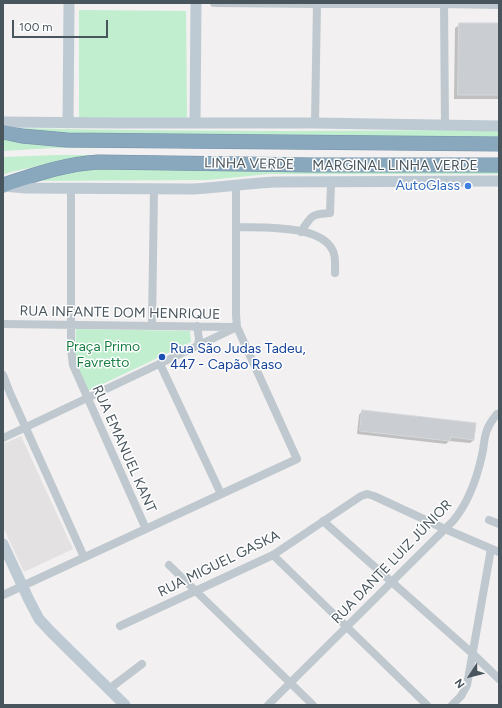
<!DOCTYPE html>
<meta charset="utf-8">
<style>
body{margin:0}
#map{position:relative;width:502px;height:708px;overflow:hidden;background:#f2f0f0;font-family:Figtree,sans-serif}
canvas{display:block}
.frame{position:absolute;inset:0;border:4px solid #48555d;pointer-events:none}
.north{position:absolute;left:450px;top:656px;width:40px;height:40px;-webkit-text-stroke:3px #fff;paint-order:stroke;rotate:234deg;font-size:11px;font-weight:700;line-height:16px;text-align:center;color:#48555d}
.north::after{content:'';display:block;margin:auto;width:14px;height:18px;background:#48555d;clip-path:polygon(50% 0,100% 100%,50% 72%,0 100%)}
.scale{position:absolute;left:12px;top:20px;width:96px;height:18px;box-sizing:border-box;border:2px solid #48555d;border-top:0;padding-left:5px;font-size:12px;line-height:14px;white-space:nowrap;color:#48555d;-webkit-text-stroke:3px #fff;paint-order:stroke}
</style>
<div id="map">
<canvas width="502" height="708"></canvas>
<div class="frame"></div>
<div class="north">N</div>
<div class="scale">100 m</div>
</div>
<script>
const ctx = document.querySelector('canvas').getContext('2d');
ctx.lineJoin = 'round';
function paint(path, color) {
  ctx.fillStyle = color;
  ctx.fill(path, 'evenodd');
}
function strokePath(path, color, width, dash) {
  ctx.strokeStyle = color;
  ctx.lineWidth = width;
  ctx.lineCap = dash ? 'butt' : 'round';
  ctx.setLineDash(dash || []);
  ctx.stroke(path);
}
function drawText(font, color, halo, rows, align = 'center') {
  ctx.font = font + ' Figtree,sans-serif';
  ctx.lineWidth = 3;
  ctx.setLineDash([]);
  ctx.textBaseline = 'middle';
  ctx.strokeStyle = halo;
  ctx.fillStyle = color;
  for (const [text, x, y, turn = 0] of rows) {
    ctx.save();
    ctx.translate(x, y);
    ctx.rotate((+turn || 0) * Math.PI / 180);
    ctx.textAlign = isNaN(turn) ? turn : align;
    if (halo) ctx.strokeText(text, 0, 0);
    ctx.fillText(text, 0, 0);
    ctx.restore();
  }
}
const education = new Path2D(`
 M 21,436 L 73,549 L 24,572 L 3,527 L 3,444 Z`);
const green = new Path2D(`
 M 79,10 L 186,11 L 187,118 L 79,118 Z
 M 21,128 C 180,132 340,131 499,130 L 499,137 L 384,136 L 235,137 L 64,134 Z
 M 3,138 L 99,146 L 99,148 L 53,148 L 3,151 Z
 M 57,155 L 99,155 L 99,157 L 77,158 L 50,163 L 3,174 L 3,157 Z
 M 97,167 L 499,169 L 499,174 L 269,174 L 208,180 L 24,181 Z
 M 76,329 L 190,331 L 191,342 L 88,391 C 83,378 76,366 75,352 C 75,344 76,336 76,329 Z`);
const shadow = new Path2D(`
 M 460,24 L 499,24 L 499,99 L 454,99 L 455,28 Z
 M 362,411 L 474,440 L 470,443 L 449,441 L 446,444 L 357,434 L 359,415 Z`);
const building = new Path2D(`
 M 459,23 L 499,23 L 499,95 L 458,95 Z
 M 362,410 L 476,423 L 474,440 L 451,437 L 450,441 L 360,431 Z`);
const street = new Path2D(`
 M 214,3 L 316,4 L 444,4 L 499,5
 M 444,3 L 445,125
 M 315,123 L 317,3
 M 71,188 L 71,349 L 73,365 L 146,529
 M 236,227 C 261,228 321,224 333,251 C 336,258 335,265 335,273
 M 301,232 C 311,216 311,214 330,213 L 331,182
 M 3,324 L 234,327
 M 152,326 L 154,189
 M 197,326 L 199,339 L 198,345
 M 160,364 L 221,494
 M 3,375 L 10,393 L 84,557
 M 3,438 L 237,327
 M 489,520 L 499,524
 M 323,521 L 473,654 L 499,679
 M 273,555 L 427,705
 M 169,565 L 313,705
 M 3,595 L 297,459 L 237,327 L 236,315 L 236,186
 M 120,626 L 273,555 L 361,496 L 367,494 L 374,496 L 445,529 L 499,552
 M 109,689 L 142,664
 M 268,705 L 453,521 C 469,502 477,478 482,455 C 484,447 484,437 487,430 C 489,424 493,419 497,414
 M 452,705 L 461,696 L 467,685 L 491,549`);
const secondary = new Path2D(`
 M 3,122 L 117,123 L 315,123 L 499,126
 M 68,123 L 69,3
 M 195,123 L 196,3
 M 4,186 L 25,188 L 193,189 C 220,188 247,183 275,182 L 499,181
 M 3,544 L 29,600 L 39,619 L 51,632 L 125,705`);
const highway = new Path2D(`
 M 3,132 L 22,136 L 67,140 L 499,144
 M 3,185 C 34,175 65,164 98,162 L 313,165 L 499,165`);
const markers = [
 [468,186,4,"#3f7fe0"],
 [162,357,4,"#1a4fb4"]
];
const streetNames = [
 ["LINHA VERDE",249,164,1],
 ["MARGINAL LINHA VERDE",395,166],
 ["RUA INFANTE DOM HENRIQUE",120,313,1],
 ["RUA EMANUEL KANT",124,449,66],
 ["RUA DANTE LUIZ JÚNIOR",392,562,-46],
 ["RUA MIGUEL GASKA",219,564,-26]
];
const shopNames = [
 ["AutoGlass",460,186]
];
const parkNames = [
 ["Praça Primo",103,347],
 ["Favretto",103,363]
];
const transitNames = [
 ["Rua São Judas Tadeu,",170,349],
 ["447 - Capão Raso",170,365]
];
paint(education, '#e3e1e2');
paint(green, '#c0eece');
paint(shadow, '#0003');
paint(building, '#caced2');
strokePath(building, '#d4d7db', 1);
strokePath(highway, '#7492a9', 15);
strokePath(street, '#bec8ce', 8);
strokePath(secondary, '#becad3', 11);
strokePath(highway, '#89a7bd', 14);
for (const [x, y, r, color] of markers) {
  const dot = new Path2D();
  dot.arc(x, y, r, 0, 2 * Math.PI);
  ctx.fillStyle = color;
  ctx.fill(dot);
  strokePath(dot, '#fff', 1.5);
}
drawText('14px', '#48555d', '#fff', streetNames);
drawText('14px', '#366cbe', '#fff', shopNames, 'right');
drawText('14px', '#197e43', '#fff', parkNames);
drawText('14px', '#164399', '#fff', transitNames, 'left');
</script>
